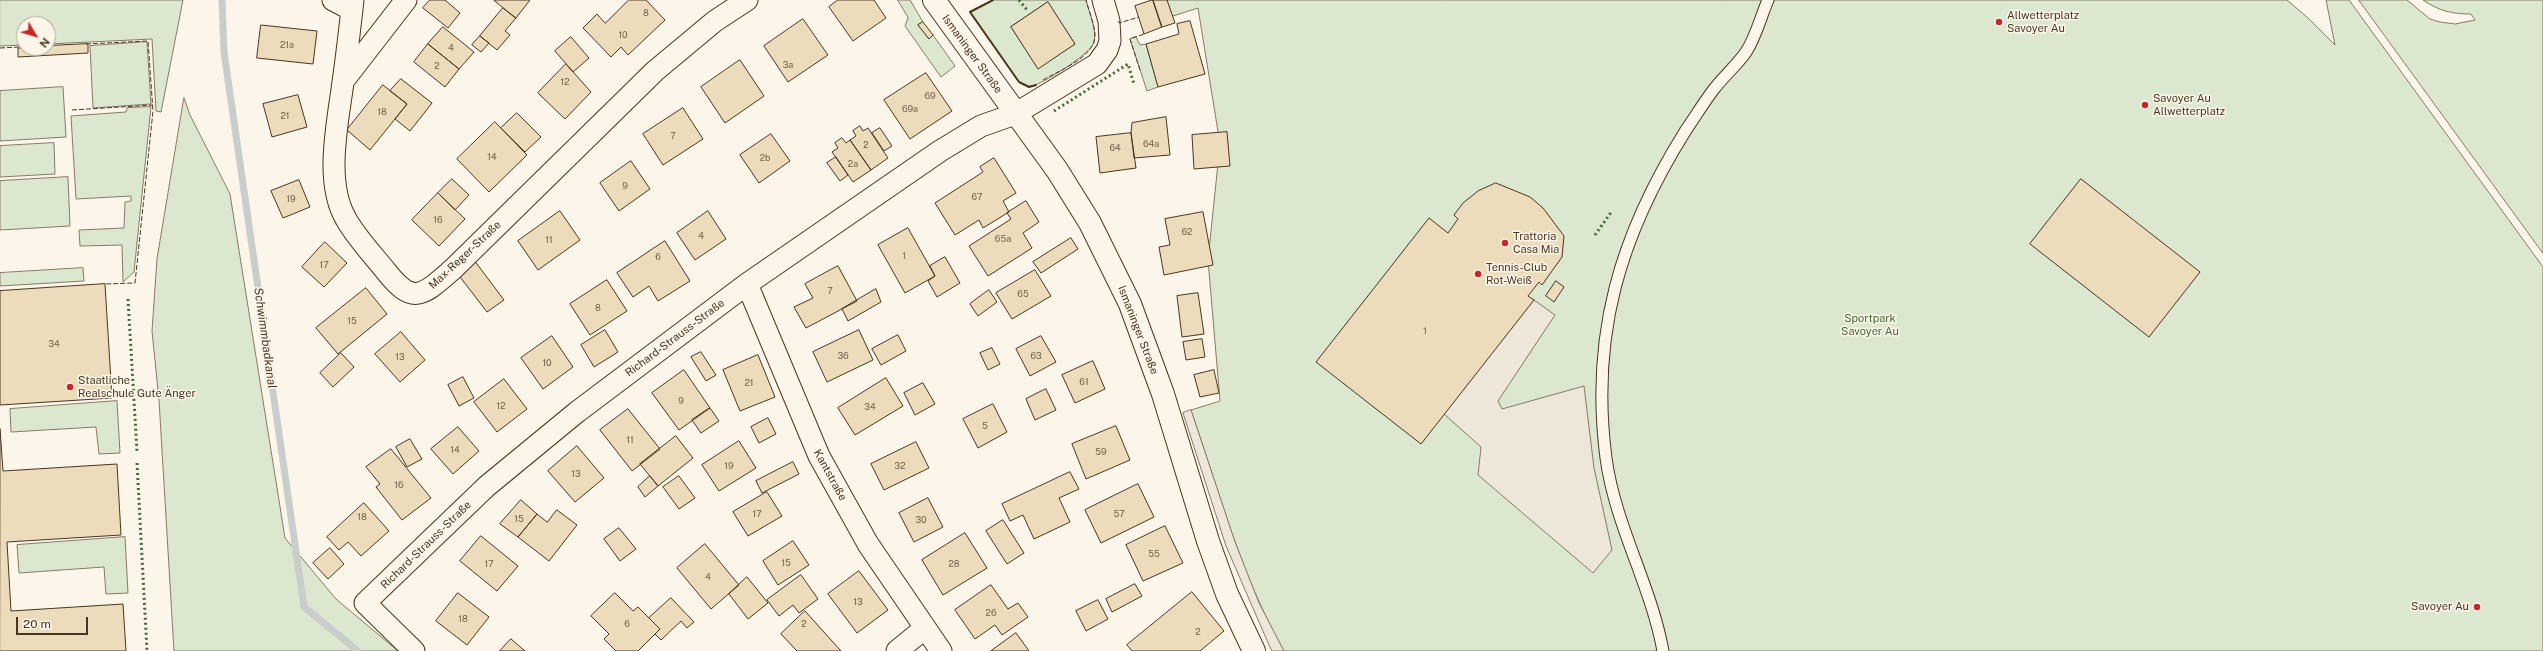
<!DOCTYPE html>
<meta charset="utf-8">
<style>
body{margin:0}
#map{position:relative;width:2543px;height:651px;overflow:hidden;background:#fbf6e9;font-family:"Public Sans",sans-serif}
canvas{display:block}
.north{position:absolute;left:16px;top:16px;width:40px;height:40px;box-sizing:border-box;background:#fbf6e9;border:1px solid #b4a999;border-radius:50%;rotate:128deg;font-size:11px;font-weight:700;line-height:16px;text-align:center;color:#4a3520}
.north::after{content:'';display:block;margin:auto;width:14px;height:18px;background:#c62828;clip-path:polygon(50% 0,100% 100%,50% 72%,0 100%)}
.scale{position:absolute;left:16px;top:617px;width:72px;height:18px;box-sizing:border-box;border:2px solid #4a3520;border-top:0;padding-left:5px;font-size:12px;line-height:14px;white-space:nowrap;color:#4a3520;-webkit-text-stroke:3px #fbf6e9;paint-order:stroke}
</style>
<div id="map">
<canvas width="2543" height="651"></canvas>
<div class="north">N</div>
<div class="scale">20 m</div>
</div>
<script>
const ctx = document.querySelector('canvas').getContext('2d');
ctx.lineJoin = 'round';
function paint(path, color) {
  ctx.fillStyle = color;
  ctx.fill(path, 'evenodd');
}
function strokePath(path, color, width, dash) {
  ctx.strokeStyle = color;
  ctx.lineWidth = width;
  ctx.lineCap = dash ? 'butt' : 'round';
  ctx.setLineDash(dash || []);
  ctx.stroke(path);
}
function drawText(font, color, halo, rows, align = 'center') {
  ctx.font = font + ' "Public Sans",sans-serif';
  ctx.lineWidth = 3;
  ctx.setLineDash([]);
  ctx.textBaseline = 'middle';
  ctx.strokeStyle = halo;
  ctx.fillStyle = color;
  for (const [text, x, y, turn = 0] of rows) {
    ctx.save();
    ctx.translate(x, y);
    ctx.rotate((+turn || 0) * Math.PI / 180);
    ctx.textAlign = isNaN(turn) ? turn : align;
    if (halo) ctx.strokeText(text, 0, 0);
    ctx.fillText(text, 0, 0);
    ctx.restore();
  }
}
const green = new Path2D(`
 M 0,0 L 183,0 L 161,112 L 156,111 L 152,39 L 48,44 L 48,24 L 24,24 L 24,45 L 0,46 Z
 M 898,0 L 910,0 L 923,22 L 918,25 L 929,39 L 933,35 L 955,66 L 941,77 L 905,26 L 908,18 Z
 M 993,0 L 1086,0 C 1089,13 1097,29 1094,43 C 1091,53 1042,85 1031,86 C 1026,87 1023,84 1019,82 L 970,12 ZM 1048,3 L 1075,44 L 1038,68 L 1011,27 Z
 M 1167,0 L 2287,0 L 2308,18 L 2335,45 L 2326,0 L 2349,0 L 2543,267 L 2543,651 L 1284,651 C 1241,576 1219,491 1191,410 L 1220,401 L 1208,260 L 1220,144 L 1198,8 L 1173,16 Z
 M 2359,0 L 2407,0 L 2430,19 L 2440,22 L 2455,24 L 2475,20 L 2471,14 C 2452,14 2439,11 2423,0 L 2543,0 L 2543,253 Z
 M 1136,37 L 1140,45 L 1146,44 L 1158,87 L 1147,91 L 1130,39 Z
 M 147,42 L 151,104 L 93,108 L 90,46 Z
 M 63,87 L 66,137 L 0,141 L 0,91 Z
 M 184,98 L 190,115 L 230,194 L 285,538 L 336,599 L 398,651 L 174,651 L 159,400 L 152,331 L 157,259 Z
 M 151,107 L 134,272 L 123,282 L 122,245 L 80,246 L 79,230 L 124,228 L 125,202 L 131,201 L 131,196 L 76,199 L 71,116 L 126,112 L 127,108 Z
 M 54,143 L 55,174 L 0,177 L 0,146 Z
 M 68,177 L 70,226 L 0,230 L 0,181 Z
 M 83,268 L 84,281 L 0,286 L 0,273 Z
 M 117,401 L 120,453 L 99,454 L 96,427 L 11,432 L 10,409 Z
 M 125,537 L 128,593 L 106,594 L 104,567 L 19,573 L 17,545 Z`);
const parking = new Path2D(`
 M 1534,300 L 1555,315 L 1498,401 L 1502,409 L 1584,386 L 1594,468 L 1612,550 L 1593,573 L 1478,475 L 1481,447 L 1444,414 Z
 M 1191,410 L 1235,542 L 1259,603 L 1284,651 L 1272,651 L 1269,645 L 1226,546 L 1183,413 Z`);
const stream = new Path2D(`
 M 222,0 L 224,52 L 304,607 L 358,651`);
const building = new Path2D(`
 M 430,0 L 445,0 L 460,13 L 448,28 L 423,8 Z
 M 494,0 L 530,0 L 516,18 Z
 M 629,0 L 646,0 L 665,20 L 628,55 L 621,47 L 611,57 L 583,28 L 597,14 L 605,23 Z
 M 838,0 L 874,0 L 886,18 L 853,41 L 829,7 Z
 M 1153,0 L 1162,27 L 1144,34 L 1135,6 Z
 M 1153,0 L 1167,0 L 1175,23 L 1162,27 Z
 M 1048,2 L 1075,44 L 1038,69 L 1011,27 Z
 M 503,8 L 516,18 L 505,31 L 510,35 L 497,50 L 480,36 Z
 M 803,19 L 828,55 L 788,82 L 764,46 Z
 M 1190,21 L 1205,74 L 1158,87 L 1146,44 L 1179,34 L 1177,24 Z
 M 923,22 L 933,35 L 929,39 L 918,25 Z
 M 261,25 L 317,31 L 313,64 L 257,58 Z
 M 443,27 L 474,52 L 459,69 L 428,44 Z
 M 480,36 L 489,43 L 481,52 L 472,45 Z
 M 571,37 L 589,58 L 573,72 L 555,51 Z
 M 88,44 L 88,53 L 18,57 L 18,48 L 48,48 L 48,46 Z
 M 428,44 L 459,69 L 445,87 L 414,62 Z
 M 740,60 L 764,96 L 725,123 L 701,87 Z
 M 566,64 L 591,92 L 565,119 L 538,93 Z
 M 926,73 L 952,111 L 910,139 L 884,100 Z
 M 401,79 L 432,103 L 410,131 L 395,119 L 407,104 L 390,91 Z
 M 383,85 L 407,104 L 370,150 L 347,130 Z
 M 298,95 L 307,127 L 272,137 L 263,104 Z
 M 683,108 L 703,139 L 663,165 L 643,134 Z
 M 517,113 L 541,137 L 525,152 L 501,128 Z
 M 1166,117 L 1170,155 L 1134,158 L 1131,133 L 1132,123 Z
 M 495,122 L 527,155 L 489,192 L 457,159 Z
 M 860,126 L 863,131 L 868,128 L 888,158 L 871,170 L 850,140 L 856,136 L 853,131 Z
 M 880,128 L 892,146 L 884,151 L 872,133 Z
 M 1227,132 L 1230,166 L 1194,169 L 1192,135 Z
 M 1131,133 L 1136,168 L 1100,173 L 1096,137 Z
 M 771,134 L 790,161 L 759,183 L 740,155 Z
 M 842,138 L 846,143 L 850,140 L 871,170 L 853,182 L 832,152 L 838,148 L 835,143 Z
 M 836,157 L 848,175 L 840,181 L 827,163 Z
 M 994,158 L 1016,193 L 1003,201 L 1009,212 L 983,228 L 979,220 L 955,235 L 935,203 L 983,172 L 980,167 Z
 M 631,161 L 650,189 L 619,211 L 600,183 Z
 M 452,179 L 469,195 L 455,210 L 438,193 Z
 M 2081,179 L 2200,272 L 2149,337 L 2030,244 Z
 M 299,180 L 310,207 L 283,218 L 271,191 Z
 M 1496,183 L 1530,197 L 1543,208 L 1564,236 L 1562,257 L 1542,285 L 1539,282 L 1528,296 L 1534,300 L 1421,444 L 1316,362 L 1429,218 L 1448,233 L 1458,219 L 1454,215 L 1463,203 L 1478,191 Z
 M 438,193 L 465,219 L 439,246 L 412,220 Z
 M 1026,201 L 1039,222 L 1023,233 L 1032,248 L 988,276 L 969,246 L 1011,219 L 1007,213 Z
 M 560,211 L 580,240 L 538,270 L 518,241 Z
 M 708,211 L 726,239 L 695,260 L 677,233 Z
 M 1203,212 L 1213,265 L 1164,275 L 1159,247 L 1170,245 L 1165,219 Z
 M 908,228 L 935,276 L 905,293 L 878,245 Z
 M 1071,238 L 1078,249 L 1041,273 L 1033,262 Z
 M 665,241 L 690,281 L 658,301 L 649,286 L 633,297 L 617,273 Z
 M 325,242 L 347,263 L 324,287 L 302,267 Z
 M 945,257 L 960,283 L 937,297 L 928,281 L 935,276 L 930,266 Z
 M 474,260 L 504,300 L 487,312 L 457,273 Z
 M 838,266 L 857,301 L 806,328 L 794,307 L 813,298 L 805,284 Z
 M 1035,270 L 1051,296 L 1012,319 L 996,293 Z
 M 607,280 L 627,311 L 590,335 L 570,304 Z
 M 1556,281 L 1564,287 L 1554,302 L 1546,296 Z
 M 105,284 L 112,398 L 0,405 L 0,291 Z
 M 366,288 L 387,314 L 338,354 L 316,328 Z
 M 876,289 L 881,302 L 848,321 L 842,309 Z
 M 989,290 L 997,302 L 978,316 L 970,304 Z
 M 1198,293 L 1204,334 L 1182,337 L 1177,296 Z
 M 605,330 L 618,352 L 594,367 L 581,345 Z
 M 859,330 L 873,360 L 827,382 L 813,352 Z
 M 401,332 L 425,360 L 400,382 L 375,354 Z
 M 898,335 L 906,351 L 881,365 L 872,349 Z
 M 552,336 L 573,367 L 543,389 L 521,358 Z
 M 1041,336 L 1056,362 L 1030,376 L 1016,349 Z
 M 1202,339 L 1205,357 L 1186,360 L 1183,342 Z
 M 992,348 L 1000,364 L 988,370 L 980,353 Z
 M 701,352 L 716,375 L 706,381 L 691,357 Z
 M 341,353 L 354,367 L 333,387 L 320,373 Z
 M 758,355 L 775,397 L 740,411 L 723,370 Z
 M 1093,361 L 1105,389 L 1075,403 L 1062,375 Z
 M 684,370 L 710,408 L 679,430 L 652,393 Z
 M 1214,370 L 1219,393 L 1200,397 L 1194,375 Z
 M 463,377 L 474,398 L 459,406 L 448,385 Z
 M 886,378 L 903,406 L 855,435 L 838,408 Z
 M 504,379 L 527,409 L 497,432 L 474,402 Z
 M 923,383 L 935,404 L 915,415 L 904,393 Z
 M 1046,389 L 1056,410 L 1035,420 L 1026,399 Z
 M 993,404 L 1007,432 L 978,448 L 963,419 Z
 M 710,408 L 719,421 L 701,433 L 692,420 Z
 M 628,409 L 660,449 L 632,471 L 600,430 Z
 M 768,418 L 776,434 L 759,443 L 751,427 Z
 M 1116,426 L 1130,460 L 1086,479 L 1072,444 Z
 M 458,427 L 479,451 L 453,474 L 431,449 Z
 M 0,429 L 3,471 L 117,464 L 121,535 L 7,542 L 11,611 L 123,604 L 126,651 L 0,651 Z
 M 676,436 L 693,458 L 658,486 L 640,464 Z
 M 410,439 L 422,459 L 407,467 L 396,447 Z
 M 739,441 L 756,468 L 719,491 L 702,465 Z
 M 916,442 L 929,468 L 884,490 L 871,464 Z
 M 577,446 L 604,478 L 575,502 L 548,471 Z
 M 391,449 L 431,498 L 402,520 L 376,487 L 380,484 L 366,467 Z
 M 793,462 L 799,474 L 762,493 L 756,481 Z
 M 1070,472 L 1079,489 L 1059,498 L 1070,522 L 1034,539 L 1023,515 L 1010,521 L 1002,504 Z
 M 650,476 L 658,486 L 645,497 L 638,487 Z
 M 679,476 L 695,498 L 679,509 L 663,487 Z
 M 1138,484 L 1154,517 L 1101,543 L 1085,510 Z
 M 767,492 L 782,516 L 748,536 L 733,512 Z
 M 928,498 L 943,527 L 914,542 L 899,513 Z
 M 521,500 L 537,514 L 518,537 L 500,524 Z
 M 364,503 L 389,531 L 361,556 L 348,542 L 339,550 L 327,537 Z
 M 557,510 L 577,525 L 549,561 L 518,537 L 537,514 L 547,522 Z
 M 1003,520 L 1024,553 L 1007,564 L 986,531 Z
 M 1165,526 L 1183,563 L 1143,581 L 1126,545 Z
 M 619,528 L 636,549 L 620,561 L 604,539 Z
 M 965,533 L 987,568 L 943,595 L 922,560 Z
 M 481,536 L 518,566 L 497,591 L 460,561 Z
 M 793,541 L 809,565 L 778,585 L 763,561 Z
 M 705,544 L 739,585 L 711,609 L 677,568 Z
 M 330,548 L 344,564 L 328,579 L 313,563 Z
 M 859,571 L 888,610 L 857,633 L 828,594 Z
 M 801,575 L 818,599 L 799,613 L 793,605 L 779,616 L 767,600 Z
 M 747,577 L 768,603 L 748,619 L 729,594 Z
 M 1135,584 L 1142,596 L 1112,612 L 1106,599 Z
 M 991,585 L 1008,609 L 1018,603 L 1028,617 L 1002,635 L 995,625 L 975,639 L 955,610 Z
 M 1192,592 L 1224,631 L 1200,651 L 1132,651 L 1127,645 Z
 M 458,593 L 489,617 L 467,645 L 436,621 Z
 M 615,593 L 633,611 L 638,607 L 660,629 L 638,651 L 616,651 L 604,639 L 609,634 L 591,616 Z
 M 671,598 L 694,622 L 687,628 L 681,621 L 661,640 L 655,634 L 660,629 L 649,618 Z
 M 1098,600 L 1108,619 L 1086,631 L 1076,611 Z
 M 805,611 L 841,651 L 797,651 L 781,634 Z
 M 1016,633 L 1029,651 L 991,651 Z
 M 511,639 L 525,651 L 500,651 Z`);
const service = new Path2D(`
 M 1663,651 C 1651,585 1615,525 1606,458 C 1590,335 1620,235 1686,130 C 1695,117 1704,102 1714,89 C 1724,76 1737,65 1746,52 C 1756,37 1761,16 1768,0`);
const minor = new Path2D(`
 M 333,0 L 352,10
 M 353,0 C 350,27 347,54 343,82 C 338,122 324,182 346,219 C 356,237 372,254 385,270 C 413,306 422,296 452,270 L 655,71 L 715,21 L 747,0
 M 344,80 L 406,0
 M 747,284 L 819,456 L 868,544 L 941,651
 M 414,651 L 365,603 L 487,486 L 577,412 L 747,284 L 940,151 L 981,126 L 1015,114 L 1097,64 L 1107,50 L 1110,41 L 1109,21 L 1103,0
 M 897,651 L 924,629`);
const tertiary = new Path2D(`
 M 934,0 L 1057,170 L 1090,223 L 1130,304 L 1163,394 L 1208,541 L 1227,594 L 1254,651`);
const hedge = new Path2D(`
 M 1019,0 L 1027,10
 M 1054,111 L 1128,64 L 1134,84
 M 1595,235 L 1612,211
 M 128,299 L 137,451
 M 137,463 L 147,651`);
const fence = new Path2D(`
 M 1119,21 L 1119,23 L 1139,17
 M 86,44 L 148,41 L 153,111 L 135,283 L 105,284
 M 0,48 L 20,47
 M 1140,70 L 1130,39 L 1144,34
 M 1043,80 C 1060,70 1096,57 1095,34 C 1094,23 1089,11 1086,0
 M 72,110 L 153,105`);
const wall = new Path2D(`
 M 993,0 L 970,12 L 1019,82 L 1029,87 L 1036,85`);
const markers = [
 [1999,22,4,"#c62828"],
 [2145,105,4,"#c62828"],
 [1505,243,4,"#c62828"],
 [1478,274,4,"#c62828"],
 [70,387,4,"#c62828"],
 [2477,607,4,"#c62828"]
];
const numberNames = [
 ["8",646,13],
 ["10",623,35],
 ["21a",287,45],
 ["4",451,48],
 ["3a",788,65],
 ["2",437,66],
 ["12",565,82],
 ["69",930,96],
 ["69a",910,109],
 ["18",382,112],
 ["21",285,116],
 ["7",673,136],
 ["64a",1151,144],
 ["2",866,145],
 ["64",1115,148],
 ["14",492,157],
 ["2b",765,158],
 ["2a",853,164],
 ["9",625,186],
 ["67",977,197],
 ["19",291,199],
 ["16",438,220],
 ["62",1187,232],
 ["4",701,236],
 ["65a",1003,239],
 ["11",549,240],
 ["1",904,256],
 ["6",658,257],
 ["17",324,265],
 ["7",830,291],
 ["65",1023,294],
 ["8",598,308],
 ["15",352,321],
 ["1",1425,331],
 ["34",54,344],
 ["36",843,356],
 ["63",1036,356],
 ["13",400,357],
 ["10",547,363],
 ["61",1084,382],
 ["21",749,383],
 ["9",681,401],
 ["12",501,406],
 ["34",870,407],
 ["5",985,426],
 ["11",630,440],
 ["14",455,450],
 ["59",1101,452],
 ["19",729,466],
 ["32",900,466],
 ["13",576,474],
 ["16",399,485],
 ["17",757,514],
 ["57",1119,514],
 ["18",362,517],
 ["15",519,519],
 ["30",921,520],
 ["55",1154,554],
 ["15",786,563],
 ["17",489,564],
 ["28",954,564],
 ["4",708,577],
 ["13",858,602],
 ["26",991,613],
 ["18",463,619],
 ["6",627,624],
 ["2",804,624],
 ["2",1198,632]
];
const poiNames = [
 ["Allwetterplatz",2007,16],
 ["Savoyer Au",2007,29],
 ["Savoyer Au",2153,99],
 ["Allwetterplatz",2153,112],
 ["Trattoria",1513,237],
 ["Casa Mia",1513,250],
 ["Tennis-Club",1486,268],
 ["Rot-Weiß",1486,281],
 ["Staatliche",78,381],
 ["Realschule Gute Änger",78,394],
 ["Savoyer Au",2469,607,"right"]
];
const streetNames = [
 ["Ismaninger Straße",972,54,54],
 ["Max-Reger-Straße",465,255,-43],
 ["Ismaninger Straße",1138,330,69],
 ["Richard-Strauss-Straße",675,338,-37],
 ["Kantstraße",830,475,61],
 ["Richard-Strauss-Straße",426,545,-44]
];
const parkNames = [
 ["Sportpark",1870,319],
 ["Savoyer Au",1870,332]
];
const waterNames = [
 ["Schwimmbadkanal",265,338,82]
];
paint(green, '#dce7d0');
strokePath(green, '#887966', 1);
paint(parking, '#ede7d9');
strokePath(parking, '#887966', 1);
strokePath(stream, '#c9cecd', 7);
paint(building, '#ecdcbc');
strokePath(building, '#4a3520', 1);
strokePath(service, '#4a3520', 13);
strokePath(minor, '#4a3520', 23);
strokePath(tertiary, '#4a3520', 24);
strokePath(service, '#fbf6e9', 11);
strokePath(minor, '#fbf6e9', 21);
strokePath(tertiary, '#fbf6e9', 22);
strokePath(hedge, '#436837', 3, [2, 3]);
strokePath(fence, '#4a3520', 1, [5, 2]);
strokePath(wall, '#4a3520', 2);
for (const [x, y, r, color] of markers) {
  const dot = new Path2D();
  dot.arc(x, y, r, 0, 2 * Math.PI);
  ctx.fillStyle = color;
  ctx.fill(dot);
  strokePath(dot, '#fbf6e9', 1.5);
}
drawText('9px', '#725f47', null, numberNames);
drawText('11px', '#4a3520', '#fbf6e9', poiNames, 'left');
drawText('11px', '#4a3520', '#fbf6e9', streetNames);
drawText('11px', '#436837', '#fbf6e9', parkNames);
drawText('italic 12px', '#4a3520', '#fbf6e9', waterNames);
</script>
